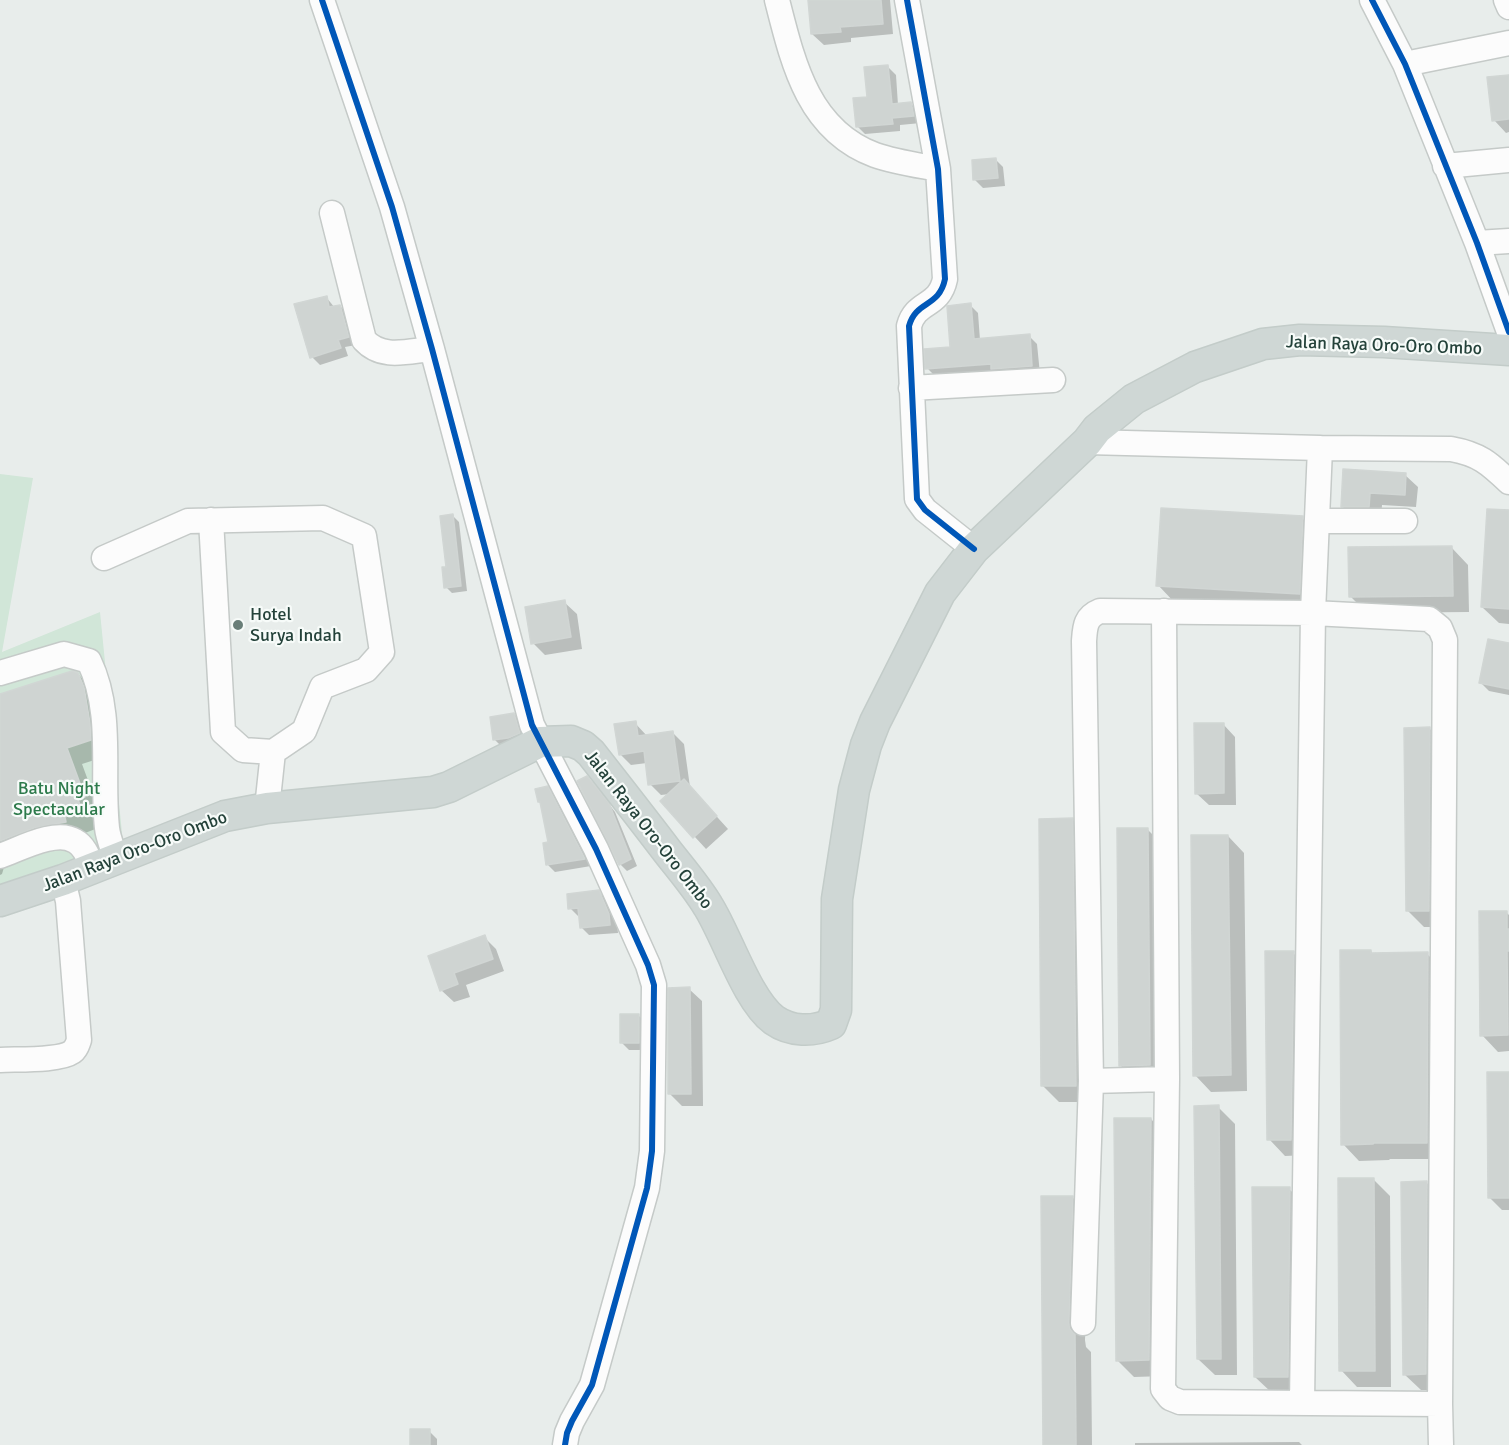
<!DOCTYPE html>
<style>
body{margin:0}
canvas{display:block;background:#e8edeb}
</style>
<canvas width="1509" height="1445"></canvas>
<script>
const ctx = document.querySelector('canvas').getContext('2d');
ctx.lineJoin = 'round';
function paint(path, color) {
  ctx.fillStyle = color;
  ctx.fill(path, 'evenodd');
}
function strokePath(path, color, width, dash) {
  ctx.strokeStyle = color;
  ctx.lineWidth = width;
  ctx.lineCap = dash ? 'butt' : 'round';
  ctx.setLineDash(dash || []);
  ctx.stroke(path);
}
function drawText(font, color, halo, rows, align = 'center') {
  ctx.font = font + ' Signika,sans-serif';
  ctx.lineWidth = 4.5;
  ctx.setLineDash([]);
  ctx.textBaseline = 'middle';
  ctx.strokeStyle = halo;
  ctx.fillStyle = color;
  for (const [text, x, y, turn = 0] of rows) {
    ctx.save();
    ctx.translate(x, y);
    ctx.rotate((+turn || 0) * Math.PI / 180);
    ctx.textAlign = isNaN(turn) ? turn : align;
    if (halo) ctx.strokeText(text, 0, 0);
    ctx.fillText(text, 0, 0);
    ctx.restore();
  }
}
const green = new Path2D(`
 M 0,474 L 33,478 L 2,652 L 100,612 L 123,843 L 0,885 Z`);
const shadow = new Path2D(`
 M 810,0 L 890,0 L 893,34 L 851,38 L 851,42 L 824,45 L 812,34 Z
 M 888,67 L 896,75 L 898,105 L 911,104 L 919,112 L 921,123 L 900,125 L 900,131 L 865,134 L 857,126 L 869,98 Z
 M 1509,76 L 1509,132 L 1506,133 L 1494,120 Z
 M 995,159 L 1003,167 L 1005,186 L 983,188 L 975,180 Z
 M 326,297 L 335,308 L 340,306 L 348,314 L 356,345 L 345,347 L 348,356 L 320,365 L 312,357 L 296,305 Z
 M 970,305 L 978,313 L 980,340 L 1029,336 L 1037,344 L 1040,374 L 1000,377 L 995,371 L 935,376 L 927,368 L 952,348 Z
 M 1405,475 L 1418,487 L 1416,507 L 1382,505 L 1381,518 L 1354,518 L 1342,506 Z
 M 1509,512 L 1509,624 L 1499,623 L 1482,607 Z
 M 453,516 L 459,522 L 467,591 L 452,593 L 446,587 Z
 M 1302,518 L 1319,535 L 1316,610 L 1174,602 L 1158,585 Z
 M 1452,548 L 1468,565 L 1469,612 L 1367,613 L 1350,596 Z
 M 564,602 L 577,614 L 582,649 L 545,655 L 533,643 Z
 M 1509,645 L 1509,695 L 1489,691 L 1481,683 Z
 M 78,674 L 94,691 L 107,756 L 82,764 L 100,813 L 94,816 L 98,828 L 5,864 L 2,874 L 0,875 L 0,696 Z
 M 514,714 L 522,722 L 527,741 L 503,748 L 495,740 Z
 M 635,723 L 647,736 L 673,733 L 684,744 L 690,787 L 728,829 L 706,849 L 662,801 L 670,794 L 661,795 L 650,784 L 647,763 L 631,765 L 620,754 Z
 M 1223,724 L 1235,737 L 1236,805 L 1209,805 L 1196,793 Z
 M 1430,729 L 1446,745 L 1445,927 L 1424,927 L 1407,910 Z
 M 594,785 L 615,812 L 637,866 L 627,871 L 620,864 Z
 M 547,788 L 555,795 L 591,866 L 555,872 L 548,865 L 550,844 L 542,804 L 539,802 Z
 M 1072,819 L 1089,836 L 1092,1102 L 1059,1102 L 1043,1086 Z
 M 1147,829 L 1164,846 L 1166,1081 L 1137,1082 L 1120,1065 Z
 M 1228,836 L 1244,853 L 1247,1091 L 1211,1092 L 1195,1075 Z
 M 598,891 L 606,899 L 617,923 L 618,933 L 589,935 L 581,927 L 580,916 L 578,916 L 570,908 Z
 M 1506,912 L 1509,915 L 1509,1051 L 1498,1052 L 1482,1035 Z
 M 484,937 L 496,949 L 504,971 L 466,985 L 470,997 L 454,1002 L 441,990 L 430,957 Z
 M 1371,951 L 1373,954 L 1427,954 L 1444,970 L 1443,1159 L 1390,1159 L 1389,1160 L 1359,1161 L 1343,1144 Z
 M 1293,953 L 1310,969 L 1307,1155 L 1285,1156 L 1269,1139 Z
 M 689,989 L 702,1001 L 703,1106 L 682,1106 L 670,1094 Z
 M 639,1016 L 647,1024 L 646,1050 L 629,1050 L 621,1042 Z
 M 1509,1073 L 1509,1210 L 1502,1210 L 1489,1197 Z
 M 1218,1107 L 1235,1124 L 1237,1375 L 1215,1375 L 1198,1359 Z
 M 1151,1119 L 1167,1136 L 1165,1376 L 1134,1377 L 1117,1360 Z
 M 1373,1179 L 1390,1196 L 1391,1387 L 1357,1387 L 1341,1370 Z
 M 1427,1183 L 1443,1199 L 1442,1390 L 1421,1390 L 1404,1374 Z
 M 1289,1189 L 1306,1205 L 1304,1393 L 1272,1393 L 1255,1377 Z
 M 1072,1197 L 1089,1214 L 1085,1340 L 1086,1347 L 1091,1352 L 1092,1445 L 1045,1445 Z
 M 429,1431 L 437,1439 L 437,1445 L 411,1445 Z
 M 1299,1442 L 1302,1445 L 1135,1445 L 1135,1443 Z`);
const building = new Path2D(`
 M 808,0 L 881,0 L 883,24 L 840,27 L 841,32 L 811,34 Z
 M 888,65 L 892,104 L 911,102 L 914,116 L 892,118 L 893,124 L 856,127 L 853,98 L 867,97 L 864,67 Z
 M 1509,75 L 1509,119 L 1492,121 L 1487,77 Z
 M 996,158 L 998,178 L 973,180 L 972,160 Z
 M 327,296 L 329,307 L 340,305 L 349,337 L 338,340 L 341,348 L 310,358 L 294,304 Z
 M 971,303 L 974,339 L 1030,334 L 1032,366 L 991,369 L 991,364 L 925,369 L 924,349 L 950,347 L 947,306 Z
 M 1343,469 L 1406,473 L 1405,495 L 1370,493 L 1369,507 L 1341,507 Z
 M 1161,508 L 1303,516 L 1300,594 L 1156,586 Z
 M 1487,509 L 1509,510 L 1509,609 L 1481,607 Z
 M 453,514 L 461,586 L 444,588 L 442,567 L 446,567 L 440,516 Z
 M 1452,546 L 1453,596 L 1349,597 L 1348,547 Z
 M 565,600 L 571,637 L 531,644 L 525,607 Z
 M 1488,639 L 1509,643 L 1509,689 L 1479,683 Z
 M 72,671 L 78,673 L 84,687 L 90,723 L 91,740 L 67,748 L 85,797 L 78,799 L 82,811 L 65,817 L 66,822 L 34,828 L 0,841 L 0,694 Z
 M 514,713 L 520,733 L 508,738 L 493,740 L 490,717 Z
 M 636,721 L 638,736 L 673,731 L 680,781 L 648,785 L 644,751 L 619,755 L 614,724 Z
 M 1194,723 L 1224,723 L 1224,793 L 1195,794 Z
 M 1430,727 L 1429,911 L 1406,911 L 1404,728 Z
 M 587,776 L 609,803 L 631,859 L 619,865 L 577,781 Z
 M 684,779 L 717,816 L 693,838 L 660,801 Z
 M 548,786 L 583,855 L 585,859 L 546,865 L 543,843 L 548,842 L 540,802 L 538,802 L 535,789 Z
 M 1073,818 L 1076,1086 L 1041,1086 L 1039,819 Z
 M 1117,828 L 1148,828 L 1150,1065 L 1119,1066 Z
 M 1191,835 L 1228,835 L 1231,1075 L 1193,1076 Z
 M 599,890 L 609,914 L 610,925 L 580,928 L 578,908 L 568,909 L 567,894 Z
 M 1479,911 L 1507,911 L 1507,929 L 1509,929 L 1509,951 L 1507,951 L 1508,1035 L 1480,1036 Z
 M 485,935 L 493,959 L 454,973 L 458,984 L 440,991 L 428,956 Z
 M 1340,950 L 1371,950 L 1371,953 L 1428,952 L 1427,1143 L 1374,1143 L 1373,1144 L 1341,1145 Z
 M 1265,951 L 1294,951 L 1291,1140 L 1267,1140 Z
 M 690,987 L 691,1094 L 668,1094 L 668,988 Z
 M 620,1014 L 639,1014 L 639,1043 L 620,1043 Z
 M 1487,1072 L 1509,1072 L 1509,1198 L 1488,1198 Z
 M 1219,1105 L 1221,1359 L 1197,1359 L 1194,1106 Z
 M 1114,1118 L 1151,1118 L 1149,1360 L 1116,1361 Z
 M 1338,1178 L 1374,1178 L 1375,1371 L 1339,1371 Z
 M 1427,1181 L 1426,1374 L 1403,1375 L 1401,1182 Z
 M 1252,1187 L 1290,1187 L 1288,1377 L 1254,1377 Z
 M 1041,1196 L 1073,1196 L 1069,1323 L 1070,1329 L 1075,1334 L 1076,1445 L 1043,1445 Z
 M 410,1429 L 430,1429 L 430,1445 L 410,1445 Z`);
const minor = new Path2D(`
 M 322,0 L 392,207 L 432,349 L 532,725 L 596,849 L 648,965 L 654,985 L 652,1151 L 647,1188 L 592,1385 L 572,1421 L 567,1433 L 565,1445
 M 777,0 C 793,63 808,130 875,155 C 895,162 917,165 938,169
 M 907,0 L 938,169 L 945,279 C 939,308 916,300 909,326 L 917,499 L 925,510 L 974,549
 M 1372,0 L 1405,64 L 1477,243 L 1509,332
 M 1506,0 L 1509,7
 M 1405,64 L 1509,43
 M 1445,166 L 1509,160
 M 332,213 L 364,340 C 382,360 408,351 432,349
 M 1477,243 L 1509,241
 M 911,388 L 1053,380
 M 1087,442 L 1320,448
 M 211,520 L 223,732 L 243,750 L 273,752
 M 1317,521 L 1405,521
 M 104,558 L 188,521 L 323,518 L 364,536 L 382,652 L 366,670 L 322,687 L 304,731 L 273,752 L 267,808
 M 1164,611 L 1167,1079 L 1163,1389 L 1170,1398 L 1180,1402 L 1440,1404
 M 0,673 L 64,654 L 89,661 C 114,713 101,773 107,828 C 108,838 113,849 116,859
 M 0,856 C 20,849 56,829 75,841 C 85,846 89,859 93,868
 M 0,1060 C 17,1059 59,1061 72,1052 C 77,1048 77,1045 79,1040 L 68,901 L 63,880
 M 1091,1081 L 1167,1079
 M 1083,1323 L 1091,1081 L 1084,641 C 1085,627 1085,617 1100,611 L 1313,613 L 1429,619 L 1440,628 L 1445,640 L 1440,1404 L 1441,1445
 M 1302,1402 L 1313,613 L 1320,448 L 1451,449 C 1479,454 1489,463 1509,482`);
const major = new Path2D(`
 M 0,901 L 63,880 L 225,816 L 267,808 L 433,792 L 449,787 L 540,742 L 571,741 L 583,746 L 591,753 C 616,785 642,818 667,851 C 681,869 696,886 708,906 C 727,936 747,1000 774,1020 C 791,1032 813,1032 831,1024 L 836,1010 L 837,899 L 854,790 L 866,745 L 875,722 L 940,593 L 974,549 L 1087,442 L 1097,429 L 1134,399 L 1195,367 L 1263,344 L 1300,340 L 1384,342 L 1509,350`);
const cycleway = new Path2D(`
 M 322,0 L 392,207 L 432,349 L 532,725 L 596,849 L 648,965 L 654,985 L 652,1151 L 647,1188 L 592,1385 L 572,1421 L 567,1433 L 565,1445
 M 907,0 L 938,169 L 945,279 C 939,308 916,300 909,326 L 917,499 L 925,510 L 974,549
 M 1372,0 L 1405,64 L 1477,243 L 1509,332`);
const markers = [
 [238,625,6,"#697e78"]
];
const streetNames = [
 ["Jalan Raya Oro-Oro Ombo",1384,346,2],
 ["Jalan Raya Oro-Oro Ombo",648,830,52],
 ["Jalan Raya Oro-Oro Ombo",135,852,-21]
];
const poiNames = [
 ["Hotel",250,615],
 ["Surya Indah",250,636]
];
const parkNames = [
 ["Batu Night",59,789],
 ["Spectacular",59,810]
];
paint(green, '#d1e6d8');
paint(shadow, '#0003');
paint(building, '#cfd4d2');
strokePath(building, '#d1d6d4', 1.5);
strokePath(minor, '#c5cac8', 27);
strokePath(major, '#c3ccc9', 33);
strokePath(minor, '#fcfcfc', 24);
strokePath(major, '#cfd7d5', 30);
strokePath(cycleway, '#0057b8', 6);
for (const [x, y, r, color] of markers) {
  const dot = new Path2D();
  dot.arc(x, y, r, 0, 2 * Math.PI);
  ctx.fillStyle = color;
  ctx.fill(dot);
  strokePath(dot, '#f7fbf9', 2);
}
drawText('18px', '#24423a', '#f7fbf9', streetNames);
drawText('18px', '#24423a', '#f7fbf9', poiNames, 'left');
drawText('18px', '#2d7a4b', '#f7fbf9', parkNames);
</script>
